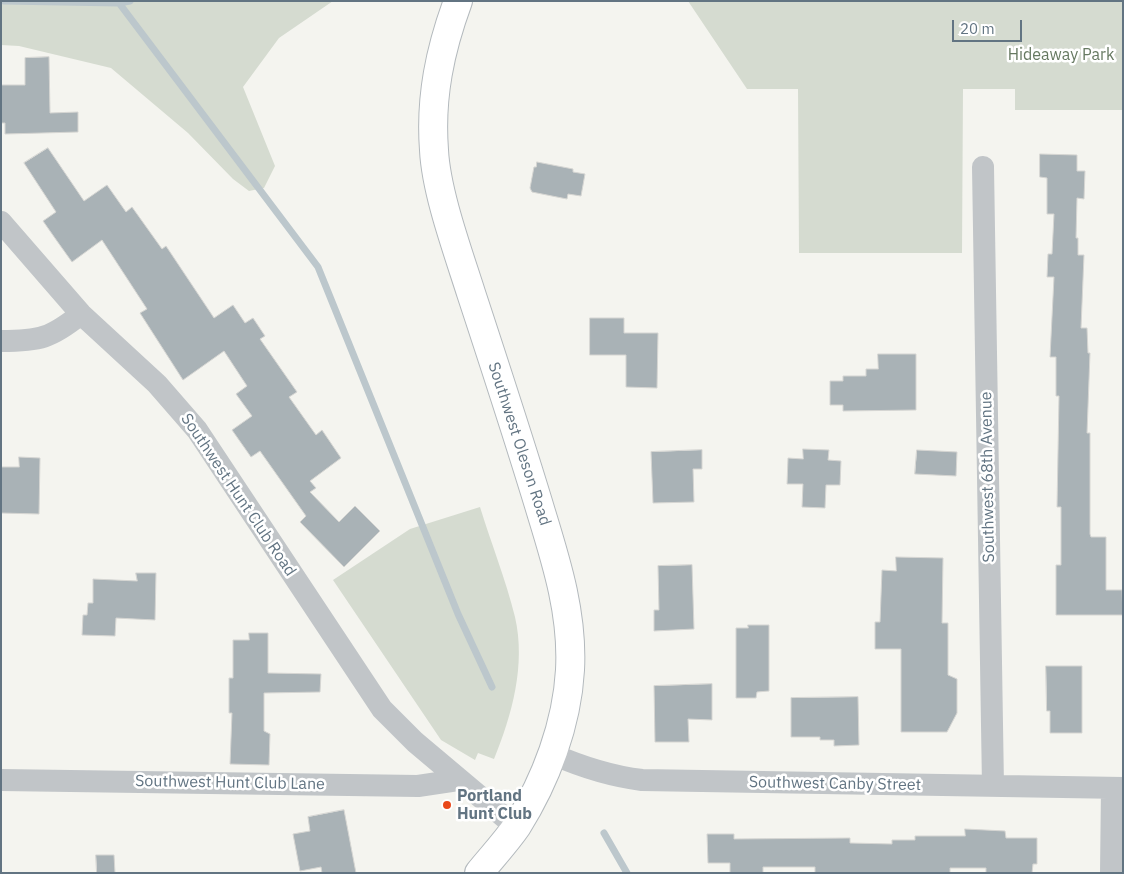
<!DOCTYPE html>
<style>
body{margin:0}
#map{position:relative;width:1124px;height:874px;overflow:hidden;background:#f4f4ef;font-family:"IBM Plex Sans",sans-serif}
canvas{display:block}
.frame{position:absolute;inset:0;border:2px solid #627482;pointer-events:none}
.scale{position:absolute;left:952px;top:20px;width:70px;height:22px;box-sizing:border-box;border:2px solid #627482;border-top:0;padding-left:6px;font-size:15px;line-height:18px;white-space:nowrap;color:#627482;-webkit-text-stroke:4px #fff;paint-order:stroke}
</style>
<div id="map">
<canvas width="1124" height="874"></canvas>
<div class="frame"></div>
<div class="scale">20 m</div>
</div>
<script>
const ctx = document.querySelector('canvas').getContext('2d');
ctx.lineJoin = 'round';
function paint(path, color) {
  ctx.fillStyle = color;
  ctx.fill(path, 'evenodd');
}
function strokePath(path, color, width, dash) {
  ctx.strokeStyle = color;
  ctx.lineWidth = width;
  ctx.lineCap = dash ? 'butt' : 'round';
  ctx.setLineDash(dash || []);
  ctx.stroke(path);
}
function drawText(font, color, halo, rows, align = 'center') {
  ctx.font = font + ' "IBM Plex Sans",sans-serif';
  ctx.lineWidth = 5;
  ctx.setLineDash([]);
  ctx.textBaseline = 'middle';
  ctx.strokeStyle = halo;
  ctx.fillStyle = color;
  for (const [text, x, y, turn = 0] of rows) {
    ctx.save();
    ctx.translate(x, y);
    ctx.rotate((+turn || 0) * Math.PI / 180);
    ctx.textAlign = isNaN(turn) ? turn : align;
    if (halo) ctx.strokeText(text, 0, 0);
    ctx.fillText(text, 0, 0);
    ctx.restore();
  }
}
const green = new Path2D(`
 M 1,1 L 333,1 L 279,38 L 243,87 L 275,166 L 264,188 L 249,191 L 233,179 L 188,133 L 111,68 L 19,46 L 1,45 Z
 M 688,1 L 1123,1 L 1123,110 L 1015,110 L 1015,89 L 963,89 L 962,253 L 799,253 L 798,89 L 747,89 Z
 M 480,507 C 491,543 506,580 515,617 C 526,665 512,715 494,759 L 478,753 L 475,760 L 441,740 L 333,580 L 410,529 Z`);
const stream = new Path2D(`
 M 4,1 L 119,3 L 130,1
 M 119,3 L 318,267 L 458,614 L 492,687
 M 604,833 L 627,873`);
const building = new Path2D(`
 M 49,57 L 50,113 L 78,112 L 78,132 L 5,134 L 5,123 L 1,123 L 1,85 L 25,85 L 25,58 Z
 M 48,148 L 84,201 L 107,185 L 126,212 L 132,207 L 162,249 L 166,246 L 214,318 L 233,305 L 245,323 L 253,318 L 265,336 L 260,339 L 297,392 L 289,397 L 316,435 L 322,430 L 341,458 L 310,481 L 316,488 L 310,492 L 339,522 L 355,506 L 380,531 L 344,567 L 300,522 L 306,516 L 260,451 L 251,457 L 232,430 L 252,416 L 236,394 L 247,386 L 224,351 L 183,380 L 140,313 L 147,309 L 102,240 L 72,262 L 57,241 L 43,221 L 56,212 L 24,163 Z
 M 1040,154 L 1077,155 L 1077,171 L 1085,171 L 1084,199 L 1077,198 L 1076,238 L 1078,238 L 1078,255 L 1084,255 L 1081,328 L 1087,328 L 1088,353 L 1090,353 L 1087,433 L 1090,433 L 1090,534 L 1091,537 L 1106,537 L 1106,590 L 1122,590 L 1123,615 L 1056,615 L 1056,565 L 1061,565 L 1061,507 L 1057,507 L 1059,396 L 1056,396 L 1056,357 L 1050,357 L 1054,277 L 1047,277 L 1048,254 L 1052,254 L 1054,214 L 1047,214 L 1047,178 L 1040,177 Z
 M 537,162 L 573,169 L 573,172 L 585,174 L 581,196 L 568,194 L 567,199 L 532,192 L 530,188 L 534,167 L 536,167 Z
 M 590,318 L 624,318 L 624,333 L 658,333 L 657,388 L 626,387 L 626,355 L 590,355 Z
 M 878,354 L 916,354 L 916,410 L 843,411 L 843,405 L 830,405 L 830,381 L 843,381 L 843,376 L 866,376 L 866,369 L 878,369 Z
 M 803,449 L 829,450 L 828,460 L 841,461 L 840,485 L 826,485 L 825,508 L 802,507 L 803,484 L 787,484 L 788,458 L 803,459 Z
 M 702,450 L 702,469 L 693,469 L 694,502 L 653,503 L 651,452 Z
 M 917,450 L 957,452 L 956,476 L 915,474 Z
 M 19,457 L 40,458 L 39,514 L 1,513 L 1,467 L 19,467 Z
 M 896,557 L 943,558 L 942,623 L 948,623 L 948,675 L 957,679 L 957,713 L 947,732 L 901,732 L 901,649 L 875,649 L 875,622 L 880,622 L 882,570 L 896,571 Z
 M 692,565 L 694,629 L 654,631 L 654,610 L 659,610 L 658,566 Z
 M 136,573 L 156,573 L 155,620 L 116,618 L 115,636 L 82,635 L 83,615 L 87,615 L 88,603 L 93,603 L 93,579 L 137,581 Z
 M 748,625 L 769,625 L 769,691 L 757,692 L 756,698 L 736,698 L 736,628 L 748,628 Z
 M 249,633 L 268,633 L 268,673 L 321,674 L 320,692 L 264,693 L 264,731 L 270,734 L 269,765 L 230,764 L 232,713 L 229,713 L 229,678 L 233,678 L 233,640 L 249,640 Z
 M 1046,666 L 1082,666 L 1082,733 L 1050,733 L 1050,711 L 1047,711 Z
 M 712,684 L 712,720 L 688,719 L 689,742 L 655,742 L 654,686 Z
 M 858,697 L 859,745 L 834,746 L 834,740 L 820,740 L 820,737 L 791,737 L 791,698 Z
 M 344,810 L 356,873 L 322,873 L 321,867 L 300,871 L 293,834 L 310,831 L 308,817 Z
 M 965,829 L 1005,831 L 1006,838 L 1037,838 L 1037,864 L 1033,864 L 1032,873 L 986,873 L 986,868 L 950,868 L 950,873 L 815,873 L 815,867 L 763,867 L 763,873 L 730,873 L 730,863 L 708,863 L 707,834 L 734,834 L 734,839 L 850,838 L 850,843 L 892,844 L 892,840 L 915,840 L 915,836 L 965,836 Z
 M 96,855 L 114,855 L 115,873 L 97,873 Z`);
const minor = new Path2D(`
 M 983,167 L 993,786
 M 1,222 L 81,314 L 157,384 L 197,430 L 382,709 L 415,742 L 516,827
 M 1,341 C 40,341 51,338 81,314
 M 552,754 C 582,767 609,776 642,780 L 1123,788
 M 1,780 L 418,786 L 458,780
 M 1111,873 L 1112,788`);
const secondary = new Path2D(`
 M 458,1 C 440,50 430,97 434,150 C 436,192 458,252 471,293 C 495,366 519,439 541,512 C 557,564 573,615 570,670 C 567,724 546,780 517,826 C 506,842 492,857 479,873`);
const markers = [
 [447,805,5,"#e9481a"]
];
const parkNames = [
 ["Hideaway Park",1061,55]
];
const streetNames = [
 ["Southwest Oleson Road",519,444,72],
 ["Southwest 68th Avenue",988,477,-91],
 ["Southwest Hunt Club Road",238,495,56],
 ["Southwest Hunt Club Lane",230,783,1],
 ["Southwest Canby Street",835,784,1]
];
const poiNames = [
 ["Portland",457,796],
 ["Hunt Club",457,814]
];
paint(green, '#d5dbd0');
strokePath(stream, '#bcc7cc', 7);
paint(building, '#a9b2b6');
strokePath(building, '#d5d5d2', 1);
strokePath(secondary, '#b3b9bd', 30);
strokePath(minor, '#c1c5c8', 22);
strokePath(secondary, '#fff', 28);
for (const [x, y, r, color] of markers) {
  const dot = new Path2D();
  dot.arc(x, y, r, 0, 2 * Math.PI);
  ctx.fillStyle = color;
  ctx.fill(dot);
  strokePath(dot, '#fff', 2);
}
drawText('16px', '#667961', '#fff', parkNames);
drawText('16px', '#627482', '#fff', streetNames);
drawText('bold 16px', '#627482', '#fff', poiNames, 'left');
</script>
